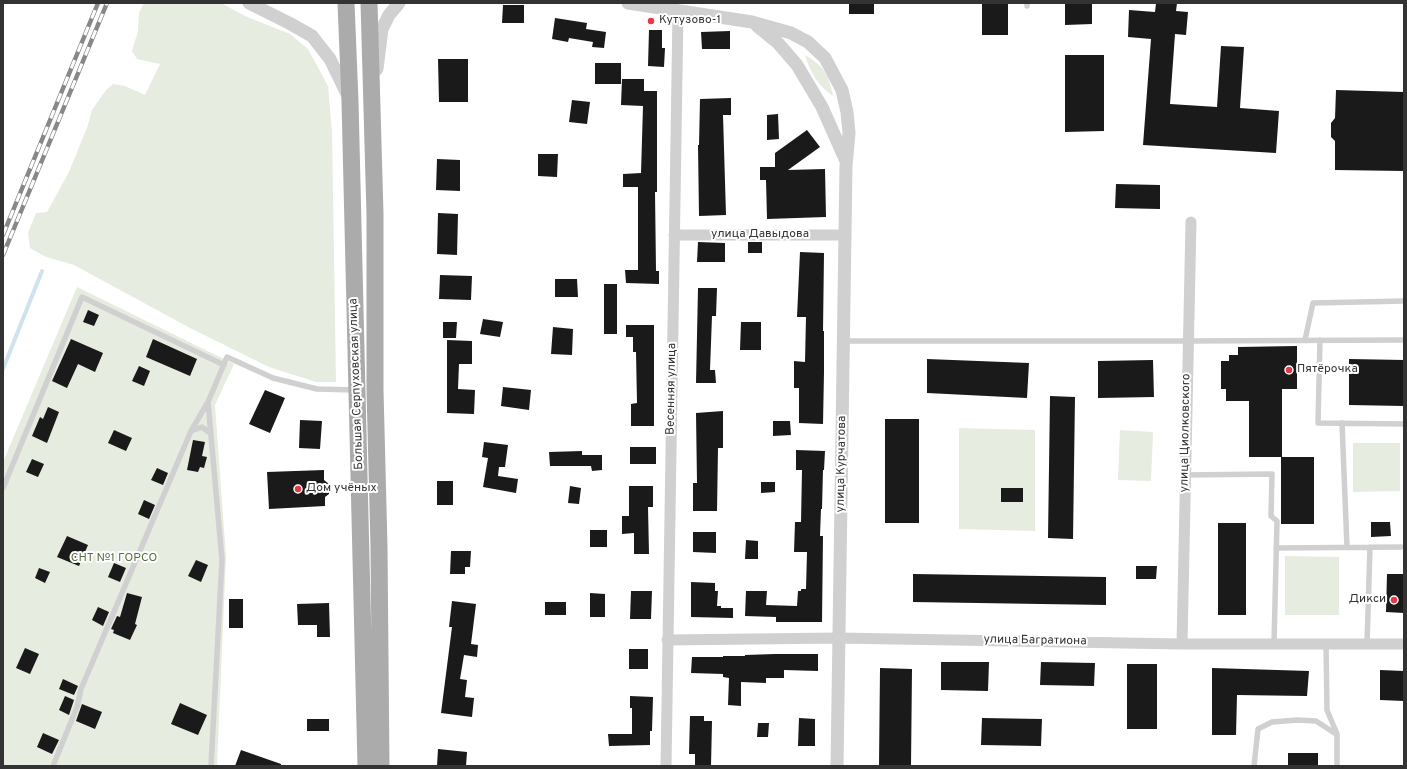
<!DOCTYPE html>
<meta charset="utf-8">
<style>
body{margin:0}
#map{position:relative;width:1407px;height:769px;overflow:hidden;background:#fff;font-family:Overpass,sans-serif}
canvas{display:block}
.frame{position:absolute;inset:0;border:4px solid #333;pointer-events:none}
</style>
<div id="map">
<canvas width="1407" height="769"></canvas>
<div class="frame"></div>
</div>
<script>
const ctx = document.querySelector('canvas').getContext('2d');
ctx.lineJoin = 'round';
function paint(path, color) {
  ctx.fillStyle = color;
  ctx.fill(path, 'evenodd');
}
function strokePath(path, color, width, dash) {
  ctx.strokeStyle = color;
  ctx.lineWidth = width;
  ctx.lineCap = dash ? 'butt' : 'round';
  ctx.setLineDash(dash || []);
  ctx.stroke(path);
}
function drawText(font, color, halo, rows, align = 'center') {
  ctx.font = font + ' Overpass,sans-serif';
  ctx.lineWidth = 4;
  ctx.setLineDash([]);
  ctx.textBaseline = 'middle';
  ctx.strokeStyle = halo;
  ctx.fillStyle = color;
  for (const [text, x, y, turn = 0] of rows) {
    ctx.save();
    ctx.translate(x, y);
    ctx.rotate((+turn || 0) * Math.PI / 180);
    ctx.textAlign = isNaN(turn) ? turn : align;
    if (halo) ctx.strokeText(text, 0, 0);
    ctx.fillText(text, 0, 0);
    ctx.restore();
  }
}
const green = new Path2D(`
 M 144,3 L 221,3 L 245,16 L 290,34 L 308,49 L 328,86 L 332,132 L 336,382 L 316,382 L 269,367 L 190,328 L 74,265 L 46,257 L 30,248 L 28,233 L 36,213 L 47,212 L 69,172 L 88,125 L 92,110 L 106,90 L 113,84 L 125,86 L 145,95 L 160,64 L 137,59 L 132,51 L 138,31 L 139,13 Z
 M 805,55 C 824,66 829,75 833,96 C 817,84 811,74 805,55 Z
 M 77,287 L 234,364 L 215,405 L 226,557 L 217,766 L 3,766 L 3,462 Z
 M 959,428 L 1035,430 L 1035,531 L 959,529 Z
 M 1120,430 L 1153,432 L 1151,481 L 1118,480 Z
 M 1353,443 L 1400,443 L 1400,491 L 1353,492 Z
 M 1285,556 L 1339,557 L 1339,615 L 1285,615 Z`);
const stream = new Path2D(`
 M 3,369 L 42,271`);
const building = new Path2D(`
 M 849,3 L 874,3 L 874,14 L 849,14 Z
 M 982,3 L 1008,3 L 1008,35 L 982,35 Z
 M 1065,3 L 1092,3 L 1092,24 L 1065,25 Z
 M 1156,3 L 1177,3 L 1176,11 L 1188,12 L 1186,35 L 1175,34 L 1170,104 L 1217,107 L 1221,46 L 1244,47 L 1240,108 L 1279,111 L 1276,153 L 1143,145 L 1151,39 L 1128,37 L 1129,10 L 1155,12 Z
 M 503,5 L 524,5 L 524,23 L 502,23 Z
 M 555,18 L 587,23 L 586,29 L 606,32 L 604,48 L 592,47 L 593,42 L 569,38 L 568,42 L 552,39 Z
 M 649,30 L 662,30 L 662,48 L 665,48 L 664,67 L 648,66 Z
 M 730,31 L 730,49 L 702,49 L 701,32 Z
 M 1065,55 L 1104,55 L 1104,131 L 1065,132 Z
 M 438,59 L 468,59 L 468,102 L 439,102 Z
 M 595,63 L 621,63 L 621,84 L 595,84 Z
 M 622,79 L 644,79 L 644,91 L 657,91 L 657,192 L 655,192 L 656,271 L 659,271 L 659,284 L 626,283 L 625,270 L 638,270 L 638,187 L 623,187 L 623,174 L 641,173 L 643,106 L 621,105 Z
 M 1336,90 L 1404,92 L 1404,171 L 1335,170 L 1335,141 L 1331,137 L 1331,123 L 1335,118 Z
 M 731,98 L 731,115 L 723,115 L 726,215 L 699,216 L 698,145 L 699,145 L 700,99 Z
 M 572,100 L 590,102 L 587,124 L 569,122 Z
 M 778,114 L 779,139 L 767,140 L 767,115 Z
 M 807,130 L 820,147 L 788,170 L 825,169 L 826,217 L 767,219 L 766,180 L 760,180 L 760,167 L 775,167 L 775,153 Z
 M 538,154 L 558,154 L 557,177 L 538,176 Z
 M 437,159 L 460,160 L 460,191 L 436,190 Z
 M 1116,184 L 1160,185 L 1160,209 L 1115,208 Z
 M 438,213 L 458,214 L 457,255 L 437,254 Z
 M 698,242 L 725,243 L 725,262 L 697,262 Z
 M 748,242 L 762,242 L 762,253 L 748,253 Z
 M 800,252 L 824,253 L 823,331 L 824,331 L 824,372 L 823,424 L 799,423 L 799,388 L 794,388 L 794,361 L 805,362 L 806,317 L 797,317 Z
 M 440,275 L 472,276 L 471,300 L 439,299 Z
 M 555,279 L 577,279 L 578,297 L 555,297 Z
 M 604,284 L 617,284 L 617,334 L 604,334 Z
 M 698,288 L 717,288 L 716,316 L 712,316 L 710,370 L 715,370 L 716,383 L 696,383 Z
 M 88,310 L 99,315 L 94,326 L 83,322 Z
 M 483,319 L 503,322 L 500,337 L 480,334 Z
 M 443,322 L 457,322 L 456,338 L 443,338 Z
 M 741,322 L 761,322 L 761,350 L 740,350 Z
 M 626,325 L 654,325 L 654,426 L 631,426 L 631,404 L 637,403 L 636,352 L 633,352 L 633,337 L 626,337 Z
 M 553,327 L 573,329 L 572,355 L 551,354 Z
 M 71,339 L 103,353 L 95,372 L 78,364 L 67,388 L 52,381 Z
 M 153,339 L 197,359 L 190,376 L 146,357 Z
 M 447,340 L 472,341 L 472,364 L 459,364 L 458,389 L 475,390 L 474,414 L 447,413 Z
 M 1297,346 L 1297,389 L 1282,389 L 1282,457 L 1314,457 L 1314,524 L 1281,524 L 1281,457 L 1249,457 L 1249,401 L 1226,401 L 1226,389 L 1221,389 L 1221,361 L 1229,361 L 1229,355 L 1238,355 L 1238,347 Z
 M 927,359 L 1029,363 L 1027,398 L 927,393 Z
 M 1349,359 L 1404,360 L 1404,406 L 1349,405 Z
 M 1153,360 L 1154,397 L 1098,398 L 1098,361 Z
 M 139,366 L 150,371 L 144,386 L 132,381 Z
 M 503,387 L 531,390 L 529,410 L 501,406 Z
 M 265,390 L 285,398 L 270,433 L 249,424 Z
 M 1050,396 L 1075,397 L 1073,539 L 1048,538 Z
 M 48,407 L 59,412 L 47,443 L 32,436 L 40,417 L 43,419 Z
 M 723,411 L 723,448 L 718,448 L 717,511 L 693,511 L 693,483 L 697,483 L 696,413 Z
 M 885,419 L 919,419 L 919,523 L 885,523 Z
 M 300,420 L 322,421 L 320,449 L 299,448 Z
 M 773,421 L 790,421 L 791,435 L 773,436 Z
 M 114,430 L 132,438 L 126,451 L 108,443 Z
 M 193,440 L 205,442 L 202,456 L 207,457 L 204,468 L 200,467 L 198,472 L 187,470 Z
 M 484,442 L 508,445 L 505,467 L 499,467 L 498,476 L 518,479 L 516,493 L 483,487 L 488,458 L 482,457 Z
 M 630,447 L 656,447 L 656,464 L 630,464 Z
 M 796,450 L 825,451 L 824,470 L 823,470 L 822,509 L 821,509 L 820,536 L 823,536 L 822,622 L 776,622 L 776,617 L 745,616 L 746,591 L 767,591 L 766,605 L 797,606 L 798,591 L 801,591 L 801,589 L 806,589 L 807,552 L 794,552 L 795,522 L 801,522 L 802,470 L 796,470 Z
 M 582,451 L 582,455 L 602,455 L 602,470 L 592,471 L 591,466 L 550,466 L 549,452 Z
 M 32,459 L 44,464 L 38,477 L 26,472 Z
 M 157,468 L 168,473 L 163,485 L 151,480 Z
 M 324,470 L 324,480 L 329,484 L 329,494 L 325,497 L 325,506 L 269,509 L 267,472 Z
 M 437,481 L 453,481 L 453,505 L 437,505 Z
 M 761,482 L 775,482 L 775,492 L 761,493 Z
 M 570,486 L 581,488 L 579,504 L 568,503 Z
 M 629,486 L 653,486 L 653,507 L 648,507 L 649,554 L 634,554 L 634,533 L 622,534 L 622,516 L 629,516 Z
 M 1001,488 L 1023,488 L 1023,502 L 1001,502 Z
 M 144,500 L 155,505 L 149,519 L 138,514 Z
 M 1371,522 L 1390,522 L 1391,536 L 1371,537 Z
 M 1218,523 L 1246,523 L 1246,615 L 1218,615 Z
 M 590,530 L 607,530 L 607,547 L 590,547 Z
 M 693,532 L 716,532 L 716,553 L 693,552 Z
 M 67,536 L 88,545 L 79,566 L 57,557 Z
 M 746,540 L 758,541 L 758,559 L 745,559 Z
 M 451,551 L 471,551 L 470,567 L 465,567 L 465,574 L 450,574 Z
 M 196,560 L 208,565 L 201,582 L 188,576 Z
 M 114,563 L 126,568 L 120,582 L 108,577 Z
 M 1136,566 L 1157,566 L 1156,579 L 1136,579 Z
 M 39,568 L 50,572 L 45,583 L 35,578 Z
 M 913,574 L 1106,577 L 1106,605 L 913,602 Z
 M 1387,574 L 1404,574 L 1404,613 L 1386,612 Z
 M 691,582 L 715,583 L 715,591 L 718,591 L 717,606 L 721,606 L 721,608 L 733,608 L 733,618 L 691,617 Z
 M 631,591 L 652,591 L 651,619 L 630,619 Z
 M 127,593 L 142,597 L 135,624 L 137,625 L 130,640 L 113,633 L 114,630 L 111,629 L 117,616 L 120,617 Z
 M 590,593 L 605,594 L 605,617 L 590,617 Z
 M 229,599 L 243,599 L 243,628 L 229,628 Z
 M 452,601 L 476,604 L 471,644 L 478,645 L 477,657 L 464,655 L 460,679 L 467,680 L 465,697 L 474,698 L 472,717 L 441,713 L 452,627 L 449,627 Z
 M 545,602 L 566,602 L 566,615 L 545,615 Z
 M 329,603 L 330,637 L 317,637 L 317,625 L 298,625 L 297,604 Z
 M 98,607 L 109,612 L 103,626 L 92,620 Z
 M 25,648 L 39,654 L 30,674 L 16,668 Z
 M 629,649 L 648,649 L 648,669 L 629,669 Z
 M 775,654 L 818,654 L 818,671 L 784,670 L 784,678 L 766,678 L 766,683 L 741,682 L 741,706 L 728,705 L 729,678 L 723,677 L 723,674 L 691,673 L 692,657 L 723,657 L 723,656 L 745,656 L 745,655 Z
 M 941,662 L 989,662 L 988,691 L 941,690 Z
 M 1041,662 L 1095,663 L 1094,686 L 1040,685 Z
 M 1127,664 L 1157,664 L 1157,729 L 1127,729 Z
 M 880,668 L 912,669 L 911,766 L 879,766 Z
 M 1212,668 L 1309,671 L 1307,696 L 1237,695 L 1236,735 L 1212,735 Z
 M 1380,670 L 1404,671 L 1404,701 L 1380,700 Z
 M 63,679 L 78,686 L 74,695 L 59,689 Z
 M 65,696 L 74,700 L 69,715 L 59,710 Z
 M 630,696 L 653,697 L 652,731 L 650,731 L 650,745 L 609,746 L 608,734 L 632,734 L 632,708 L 630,708 Z
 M 180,703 L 207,715 L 198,735 L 171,724 Z
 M 82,704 L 102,712 L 95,729 L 76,721 Z
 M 690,716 L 704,716 L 704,721 L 712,721 L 711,766 L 695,766 L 695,754 L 689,754 Z
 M 799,718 L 815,719 L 815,746 L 798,746 Z
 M 982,718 L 1042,719 L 1041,746 L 981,745 Z
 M 307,719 L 329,719 L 329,731 L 307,731 Z
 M 758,723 L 769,723 L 768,737 L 757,737 Z
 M 43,733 L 59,740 L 52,754 L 37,747 Z
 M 438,749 L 467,752 L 466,766 L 437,766 Z
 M 241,750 L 281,764 L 281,766 L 235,766 Z
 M 1288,753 L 1318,753 L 1318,766 L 1288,766 Z`);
const service = new Path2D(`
 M 1027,6 L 1027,3
 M 1305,340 L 1313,303 L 1404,301
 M 1320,340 L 1318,423 L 1404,424
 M 844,341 L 1188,341 L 1404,340
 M 1342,423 L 1347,547
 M 191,431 L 202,427 L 210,433
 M 1185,475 L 1272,474 L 1271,516 L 1277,521 L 1274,644
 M 3,488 L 82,297 L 224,365
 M 1276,548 L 1401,547
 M 1326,644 L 1327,710 L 1337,734 L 1337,766
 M 1367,644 L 1370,547
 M 53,766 L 77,707 L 81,689 L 191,431 L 208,402
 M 211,766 L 222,560 L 208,402 L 227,357 L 273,378 L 317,389 L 355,390
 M 1254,766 L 1258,729 L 1272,722 L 1297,720 L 1316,721 L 1336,734`);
const minor = new Path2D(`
 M 674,235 L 845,235
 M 667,640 L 838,638 L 1182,644 L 1404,644
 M 1182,644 L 1191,222
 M 666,766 L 678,12`);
const tertiary = new Path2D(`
 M 249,3 L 289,23 L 312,36 L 330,59 L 348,96
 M 628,3 L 752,22 L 791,33 L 808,42 L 825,58 L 842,90 L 847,112 L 849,133 L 846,166 L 837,766
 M 757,26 L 778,43 L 797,65 L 822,107 L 846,161
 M 377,69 L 382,29 L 389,15 L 399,3`);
const primary = new Path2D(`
 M 346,3 L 350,101 L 366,766
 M 369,3 L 375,214 L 375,390 L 379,547 L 381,766`);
const rail = new Path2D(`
 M 3,235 L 98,3
 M 3,255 L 107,3`);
const markers = [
 [651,21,4,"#e63946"],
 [1289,370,4,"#e63946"],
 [298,489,4,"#e63946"],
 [1394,600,4,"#e63946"]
];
const poiNames = [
 ["Кутузово-1",659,21],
 ["Пятёрочка",1297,370],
 ["Дом учёных",306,489],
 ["Дикси",1386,600,"right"]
];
const streetNames = [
 ["улица Давыдова",760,235],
 ["Большая Серпуховская улица",357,384,-92],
 ["Весенняя улица",672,389,-89],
 ["улица Циолковского",1186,433,-89],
 ["улица Курчатова",842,464,-89],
 ["улица Багратиона",1035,641,1]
];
const parkNames = [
 ["СНТ №1 ГОРСО",114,559]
];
paint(green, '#e6ecdf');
strokePath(stream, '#cfe2ee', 4);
paint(building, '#1a1a1a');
strokePath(service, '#d0d0d0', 5.5);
strokePath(minor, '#d0d0d0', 11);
strokePath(tertiary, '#d0d0d0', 13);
strokePath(primary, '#ababab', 17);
strokePath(rail, '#888', 4.5);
strokePath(rail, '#fff', 3, [9]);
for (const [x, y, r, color] of markers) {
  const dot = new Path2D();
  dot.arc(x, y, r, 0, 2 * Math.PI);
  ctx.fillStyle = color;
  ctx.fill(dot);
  strokePath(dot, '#fff', 1.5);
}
drawText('12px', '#333', '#fff', poiNames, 'left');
drawText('12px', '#333', '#fff', streetNames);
drawText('12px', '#56703f', '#fff', parkNames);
</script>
